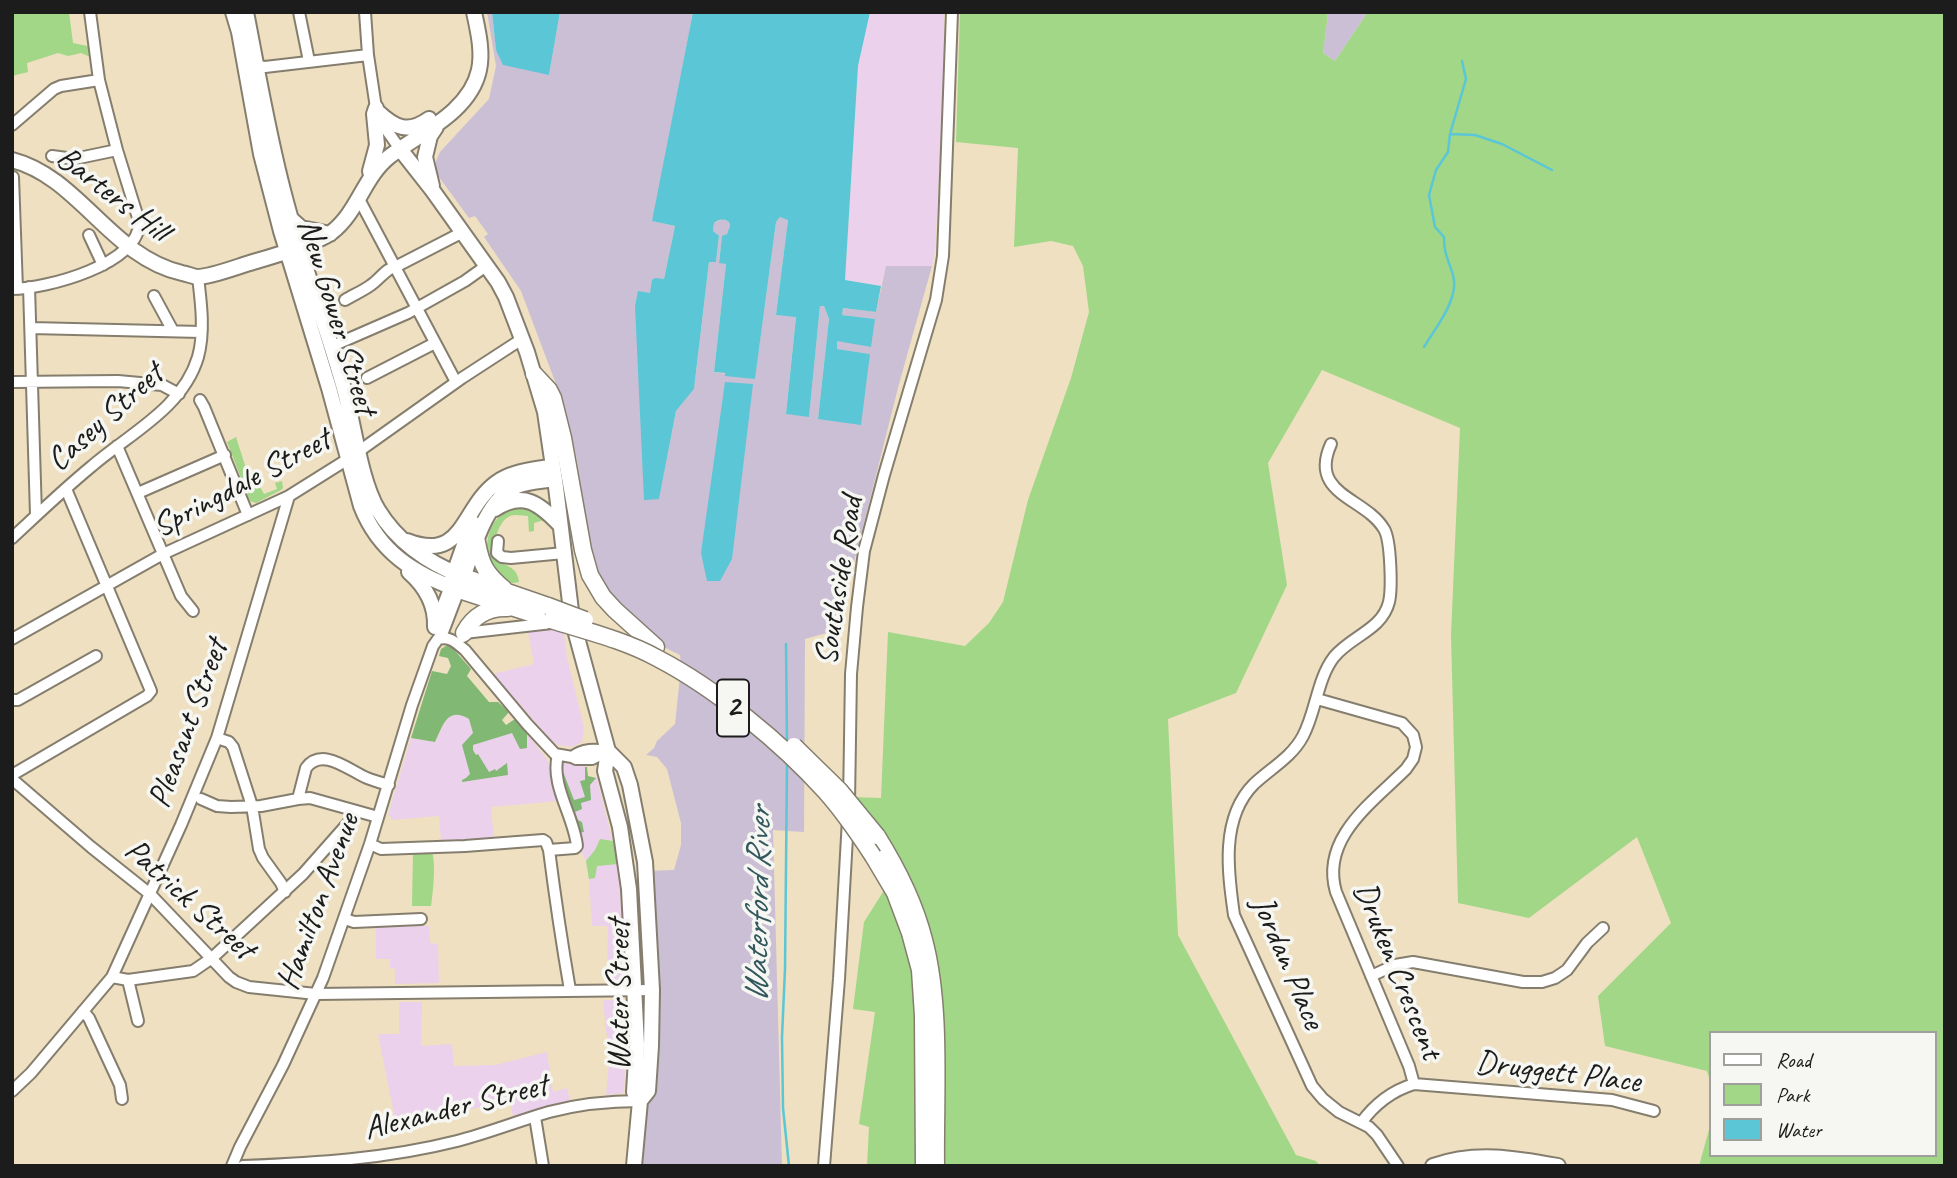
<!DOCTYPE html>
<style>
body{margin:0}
#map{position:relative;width:1957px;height:1178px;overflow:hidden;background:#eee0c1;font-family:Caveat,sans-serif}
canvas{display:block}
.frame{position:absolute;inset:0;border:14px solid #1c1c1c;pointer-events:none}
.legend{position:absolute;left:1709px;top:1031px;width:228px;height:126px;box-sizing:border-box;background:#f6f6f2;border:2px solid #9f9f9c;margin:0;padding:9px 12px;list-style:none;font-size:21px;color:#1c1c1c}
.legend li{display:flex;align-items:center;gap:14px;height:35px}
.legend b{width:35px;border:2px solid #9f9f9c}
</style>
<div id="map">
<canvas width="1957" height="1178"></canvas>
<div class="frame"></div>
<ul class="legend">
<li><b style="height:9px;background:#fff"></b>Road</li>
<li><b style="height:19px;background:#a1d787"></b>Park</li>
<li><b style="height:19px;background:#5bc6d5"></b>Water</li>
</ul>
</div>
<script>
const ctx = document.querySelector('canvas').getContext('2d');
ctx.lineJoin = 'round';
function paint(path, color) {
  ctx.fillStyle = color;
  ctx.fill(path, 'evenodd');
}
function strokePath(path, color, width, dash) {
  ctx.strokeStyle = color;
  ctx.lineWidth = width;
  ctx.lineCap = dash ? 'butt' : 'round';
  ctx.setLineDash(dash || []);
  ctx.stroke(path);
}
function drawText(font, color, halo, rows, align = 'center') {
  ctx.font = font + ' Caveat,sans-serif';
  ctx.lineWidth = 7;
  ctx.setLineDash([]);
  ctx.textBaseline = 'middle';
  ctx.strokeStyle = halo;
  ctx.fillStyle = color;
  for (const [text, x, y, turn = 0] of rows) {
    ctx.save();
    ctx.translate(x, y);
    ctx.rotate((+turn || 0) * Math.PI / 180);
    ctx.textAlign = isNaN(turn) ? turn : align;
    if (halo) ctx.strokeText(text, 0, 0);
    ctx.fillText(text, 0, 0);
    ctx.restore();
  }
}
const built = new Path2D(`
 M 869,12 L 944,12 L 944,78 L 935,251 L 932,266 L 886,266 L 881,286 L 845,280 L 858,66 Z
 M 563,628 L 567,657 L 584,728 L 582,742 L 572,747 L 558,745 L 551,740 L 493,674 L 534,664 L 528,632 Z
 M 453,714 L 461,715 L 469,719 L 473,733 L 473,745 L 523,728 L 548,761 L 558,801 L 491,807 L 494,840 L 441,842 L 439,816 L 391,820 L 391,817 L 388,815 L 411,738 L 435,742 L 447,718 Z
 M 558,762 L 585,765 L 588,776 L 597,778 L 618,864 L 626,981 L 607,981 L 608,926 L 592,926 L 588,865 L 579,848 Z
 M 429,926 L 430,943 L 438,944 L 439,983 L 395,984 L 395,969 L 390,968 L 390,959 L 376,959 L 376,927 Z
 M 603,1000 L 626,1000 L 627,1034 L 624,1093 L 606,1095 L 610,1051 L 606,1030 Z
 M 399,1002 L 422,1002 L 421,1046 L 452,1044 L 454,1066 L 495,1065 L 547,1052 L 553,1092 L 567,1088 L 570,1100 L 513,1117 L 510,1101 L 416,1121 L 395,1119 L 378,1034 L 399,1034 Z`);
const industrial = new Path2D(`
 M 487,12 L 492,12 L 496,50 L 549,75 L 560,12 L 693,12 L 653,221 L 675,226 L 664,279 L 659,498 L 676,411 L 694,389 L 709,262 L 716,262 L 719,237 L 713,231 L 714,223 L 722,219 L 729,222 L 730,226 L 727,234 L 722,237 L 719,262 L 726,264 L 714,372 L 755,378 L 776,222 L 780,217 L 786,218 L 788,220 L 776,315 L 796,316 L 786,414 L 809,416 L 820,306 L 824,306 L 829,319 L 818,419 L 870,354 L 836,349 L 837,340 L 874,319 L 842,315 L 843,308 L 876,312 L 886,266 L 932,266 L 899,384 L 837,630 L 805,639 L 804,832 L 773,830 L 782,1166 L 634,1166 L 648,1091 L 646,871 L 674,870 L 681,845 L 681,823 L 667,769 L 657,757 L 646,755 L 654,748 L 657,741 L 675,724 L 681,667 L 680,655 L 633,632 L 594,571 L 585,532 L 588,531 L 576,455 L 556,384 L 521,291 L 484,237 L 488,234 L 475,216 L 469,218 L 436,173 L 436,161 L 440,152 L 489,99 L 496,66 Z
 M 1328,12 L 1368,12 L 1335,61 L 1323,53 Z`);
const green = new Path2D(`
 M 12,12 L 69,12 L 73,43 L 92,47 L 95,59 L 81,53 L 68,56 L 58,53 L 27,63 L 28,72 L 12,76 Z
 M 960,12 L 1328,12 L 1323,53 L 1335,61 L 1368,12 L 1945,12 L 1945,1166 L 1699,1166 L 1710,1126 L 1710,1155 L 1934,1155 L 1934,1033 L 1710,1033 L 1710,1081 L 1707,1071 L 1605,1046 L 1598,996 L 1671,923 L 1637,837 L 1529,918 L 1458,903 L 1451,635 L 1460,428 L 1322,370 L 1268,463 L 1287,585 L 1236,693 L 1168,719 L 1178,935 L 1296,1155 L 1316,1161 L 1320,1166 L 867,1166 L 869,1127 L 859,1124 L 875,1012 L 853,1009 L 864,922 L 883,892 L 890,844 L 852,797 L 881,798 L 888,632 L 965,646 L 989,623 L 1003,602 L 1028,500 L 1071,378 L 1089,312 L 1083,266 L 1073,246 L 1051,241 L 1014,247 L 1018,148 L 956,142 Z
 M 236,437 L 249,478 L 255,478 L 264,494 L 277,489 L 275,483 L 282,481 L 283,488 L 281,490 L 256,503 L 250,501 L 227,442 Z
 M 512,507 L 530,509 L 544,520 L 534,523 L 534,531 L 529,532 L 528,516 C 523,516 515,514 510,516 C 496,522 491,551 498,562 C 509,566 518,569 519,582 C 484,592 472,526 512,507 Z
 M 600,839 L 613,841 L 618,864 L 597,866 L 595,878 L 589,879 L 586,861 L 595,850 Z
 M 432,851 C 436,867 433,890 431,906 L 412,906 L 413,852 Z`);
const forest = new Path2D(`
 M 449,644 L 471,669 L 467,676 L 489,702 L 498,702 L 509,712 L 502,720 L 506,725 L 515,719 L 527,733 L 527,748 L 520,749 L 512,733 L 473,745 L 473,750 L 476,755 L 478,754 L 489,772 L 495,769 L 496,771 L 507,763 L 508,775 L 462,782 L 462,780 L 466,778 L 470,774 L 462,745 L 473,733 L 469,719 C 447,706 443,726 435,742 L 411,738 L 432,671 L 447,674 L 451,666 L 448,658 L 439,656 L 441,649 Z
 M 585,767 L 587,767 L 588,776 L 596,778 L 590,785 L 591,800 L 581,803 L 582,809 L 575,812 L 578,820 L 582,822 L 584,832 L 578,833 L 563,782 L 562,769 L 574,800 L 585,797 L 580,781 L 585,780 Z`);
const water = new Path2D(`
 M 492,12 L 560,12 L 549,75 L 503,65 L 496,50 Z
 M 693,12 L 870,12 L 858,66 L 845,280 L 881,286 L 876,312 L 843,308 L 842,315 L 875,319 L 871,347 L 837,341 L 837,349 L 870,354 L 861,425 L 818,419 L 829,319 L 824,306 L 820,306 L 809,417 L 786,414 L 796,317 L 776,315 L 788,220 L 780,217 L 776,222 L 755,379 L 725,376 L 725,373 L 714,372 L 726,264 L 719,263 L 722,236 L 727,234 L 730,226 L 729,222 C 723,218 719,219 714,223 L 713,231 L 719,236 L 716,262 L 709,262 L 694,389 L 676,411 L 659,499 L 644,500 L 635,306 L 638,291 L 650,293 L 652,280 L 655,278 L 664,279 L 675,226 L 652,221 Z
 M 725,382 L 753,384 L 732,559 L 720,581 L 707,581 L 701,553 Z`);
const stream = new Path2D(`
 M 1450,134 L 1475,135 L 1502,144 L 1552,170
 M 1424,347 C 1436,327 1460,298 1453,275 C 1448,258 1444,255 1444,237 L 1435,227 L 1429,195 L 1436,170 L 1448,152 L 1450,134 L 1466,79 L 1462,61
 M 786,644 L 787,743
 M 787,764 L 785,969 L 782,1037 L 783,1108 L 789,1166`);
const minor = new Path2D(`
 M 299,12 L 309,61
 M 365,12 L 368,55 L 376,108 L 383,125 L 400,149
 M 251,65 L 265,67 L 368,55
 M 12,125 L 54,89 L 61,86 L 99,80
 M 52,156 L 74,159 L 117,150
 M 13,177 L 17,289
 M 359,199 L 456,382
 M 89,235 L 103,265
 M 29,287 L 36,515
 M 12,289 C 45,289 142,264 139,221 L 117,150 L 99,80 L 90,12
 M 154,296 L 173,331
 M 345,300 C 353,295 363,291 371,285 C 381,278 386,268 399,265 L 461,233
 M 31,328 L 201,332
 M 330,347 L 408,313 L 465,281 L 486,266
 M 367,378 L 435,343
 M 12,382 L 118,381 L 162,385 L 179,394
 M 200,400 L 204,407 L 248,515
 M 1331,444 C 1308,495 1365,497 1384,529 C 1391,540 1392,589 1389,602 C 1382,630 1351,636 1334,657 C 1317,679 1316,712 1303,736 C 1292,757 1271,768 1254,784 C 1220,818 1228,873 1234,915 L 1312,1086 L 1323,1099 L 1339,1112 L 1369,1127 L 1377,1135 L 1398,1166
 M 117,446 L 181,596 L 193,611
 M 138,493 L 225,455
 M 12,538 C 38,514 64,489 92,466 C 129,434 183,408 198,357 C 205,332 201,302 198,277
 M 498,541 L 497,553 L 502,557 L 511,558 L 564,553
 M 436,623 L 450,586
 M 463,637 L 464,633 L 552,623
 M 12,639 L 163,554 L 289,496 L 348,459 L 462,378 L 522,339
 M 438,639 C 451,636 456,643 465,650 L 527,724 L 555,754 L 572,757 L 576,759 L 592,759 L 608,751
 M 1317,699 L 1402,723 L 1413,735 L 1416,747 L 1413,759 L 1406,769 C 1373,802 1320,838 1336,892 L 1409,1066 L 1414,1084 C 1391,1091 1374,1105 1361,1123
 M 12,700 L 18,700 L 96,656
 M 217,738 L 229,742 L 233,747 L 252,806 L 259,849 L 263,858 L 281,883 L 285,892
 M 572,757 C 583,748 595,749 608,751
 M 12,775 L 147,696 L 151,691 L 66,489
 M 12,779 L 91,847 L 150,894 L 229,977 L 236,982 L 249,987 L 316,994 L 652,990
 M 201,799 L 217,806 L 231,807 L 261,806 L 298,799 L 310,798 L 378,817
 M 298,799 L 306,768 C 322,746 350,771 367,778 C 374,781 382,783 389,785
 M 849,803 L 851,674 L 857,607 L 864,551 L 884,475 L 936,300 L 943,256 L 952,12
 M 370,844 L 381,849 L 465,846 L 543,840 L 546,842 L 549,850 C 555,897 562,944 570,990
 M 549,850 L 575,848 L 577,846 C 574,816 550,785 558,755
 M 345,919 L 354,922 L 421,919
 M 1371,976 L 1395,965 L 1413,962 L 1523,982 L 1542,982 L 1555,978 L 1567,970 L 1587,943 L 1603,928
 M 112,977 L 128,980 L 193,971 L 212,958 L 303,874 L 357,813
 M 128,980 L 138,1021
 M 83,1011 L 89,1018 L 120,1085 L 122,1099
 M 1414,1084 L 1612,1100 L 1654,1111
 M 12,1091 L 31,1073 L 112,977 L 181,825 L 217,738 L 289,496
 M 535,1117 L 543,1166
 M 232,1166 L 240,1147 L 283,1065 L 323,978 L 370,844 L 412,705 L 433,646 L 443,632 L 459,590
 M 243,1166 C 315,1163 386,1159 457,1141 C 488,1133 518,1121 549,1112 C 579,1104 609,1101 640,1101
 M 824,1166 L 839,979 L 848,819`);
const major = new Path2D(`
 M 233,12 L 239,32 L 261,154 L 281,231 L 329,388 L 361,506 C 379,552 414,574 459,590 C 471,558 483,500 517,486 C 529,481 543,481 555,479
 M 246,12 C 258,73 268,134 284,194 C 301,261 327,326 345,392 C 354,426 361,482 378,510 C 398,543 428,563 464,577
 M 377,111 C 395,128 408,134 429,119
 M 400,149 L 433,191 L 498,282 L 506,297 L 527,352 L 545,412 L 556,487 L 572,619 L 608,751 L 605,771 L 620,827 L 629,889 L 637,1044 L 634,1092 L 640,1101
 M 12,160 C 79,177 111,257 182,273 C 187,274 192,276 197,277 C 211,277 239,266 253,262 C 274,256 316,244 332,232 C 358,212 364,176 390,156 C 420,133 470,112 479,70 C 483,51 478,31 474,12
 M 371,175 L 370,171 L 377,145 L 374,114 L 376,108
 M 432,186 L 425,157 L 430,136 L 436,127
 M 291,219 L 301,228 L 330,234
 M 495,509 C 523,490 540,504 560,525
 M 407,541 C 464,563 461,509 496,483 C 512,471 534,470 553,466
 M 409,572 C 426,587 436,604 435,627
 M 451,582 L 472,522
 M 608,751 L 624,767 L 630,785 L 645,862 L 652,990 L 651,1046 L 648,1091 L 640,1101
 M 634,1166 L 640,1101
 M 1433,1166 C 1475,1151 1515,1158 1558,1166`);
const highway = new Path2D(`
 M 534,374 L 549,390 L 553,398 L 563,438 L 583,550 L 590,575 L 603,597 L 615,610 L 656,647
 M 477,542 C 481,565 486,574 504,589
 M 464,577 L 548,606
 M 459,590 L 551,620
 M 464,633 C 473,616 488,607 508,608
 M 877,836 C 897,868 915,904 924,940 C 942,1007 935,1095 936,1166
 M 873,856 L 895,893 L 910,933 L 920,970 L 923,1016 L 924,1166`);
const highwayBridge = new Path2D(`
 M 548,606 L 585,620
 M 551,620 C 586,631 624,640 657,658 C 715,688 782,743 825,791 C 843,811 858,833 873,856
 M 794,746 L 840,791 L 877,836`);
const shields = [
 [733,708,32]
];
const shieldNames = [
 ["2",733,708]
];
const streetNames = [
 ["Barters Hill",112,195,38],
 ["New Gower Street",336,317,73],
 ["Casey Street",106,418,-42],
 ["Springdale Street",242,484,-28],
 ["Southside Road",840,581,-81],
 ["Pleasant Street",189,724,-70],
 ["Patrick Street",189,900,42],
 ["Hamilton Avenue",319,902,-70],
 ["Jordan Place",1287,963,67],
 ["Druken Crescent",1397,971,68],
 ["Water Street",620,995,-90],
 ["Druggett Place",1558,1073,7],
 ["Alexander Street",456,1108,-14]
];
const waterNames = [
 ["Waterford River",759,905,-89]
];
paint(built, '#ebd1eb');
paint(industrial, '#cbbfd5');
paint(green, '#a1d787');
paint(forest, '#80b874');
paint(water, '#5bc6d5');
strokePath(stream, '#5bc6d5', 2.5);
strokePath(minor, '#857e6e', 14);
strokePath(major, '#857e6e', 18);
strokePath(highway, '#857e6e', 19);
strokePath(minor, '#fff', 10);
strokePath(major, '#fff', 14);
strokePath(highway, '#fff', 16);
strokePath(highwayBridge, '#857e6e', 19, []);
strokePath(highwayBridge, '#fff', 16);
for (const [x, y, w] of shields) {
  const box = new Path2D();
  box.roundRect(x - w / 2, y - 28.5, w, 57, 5);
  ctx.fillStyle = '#f6f6f2';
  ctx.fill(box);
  strokePath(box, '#1c1c1c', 2);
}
drawText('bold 32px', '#1c1c1c', null, shieldNames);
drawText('33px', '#1c1c1c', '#f6f6f2', streetNames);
drawText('italic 35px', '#32585d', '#f6f6f2', waterNames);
</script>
